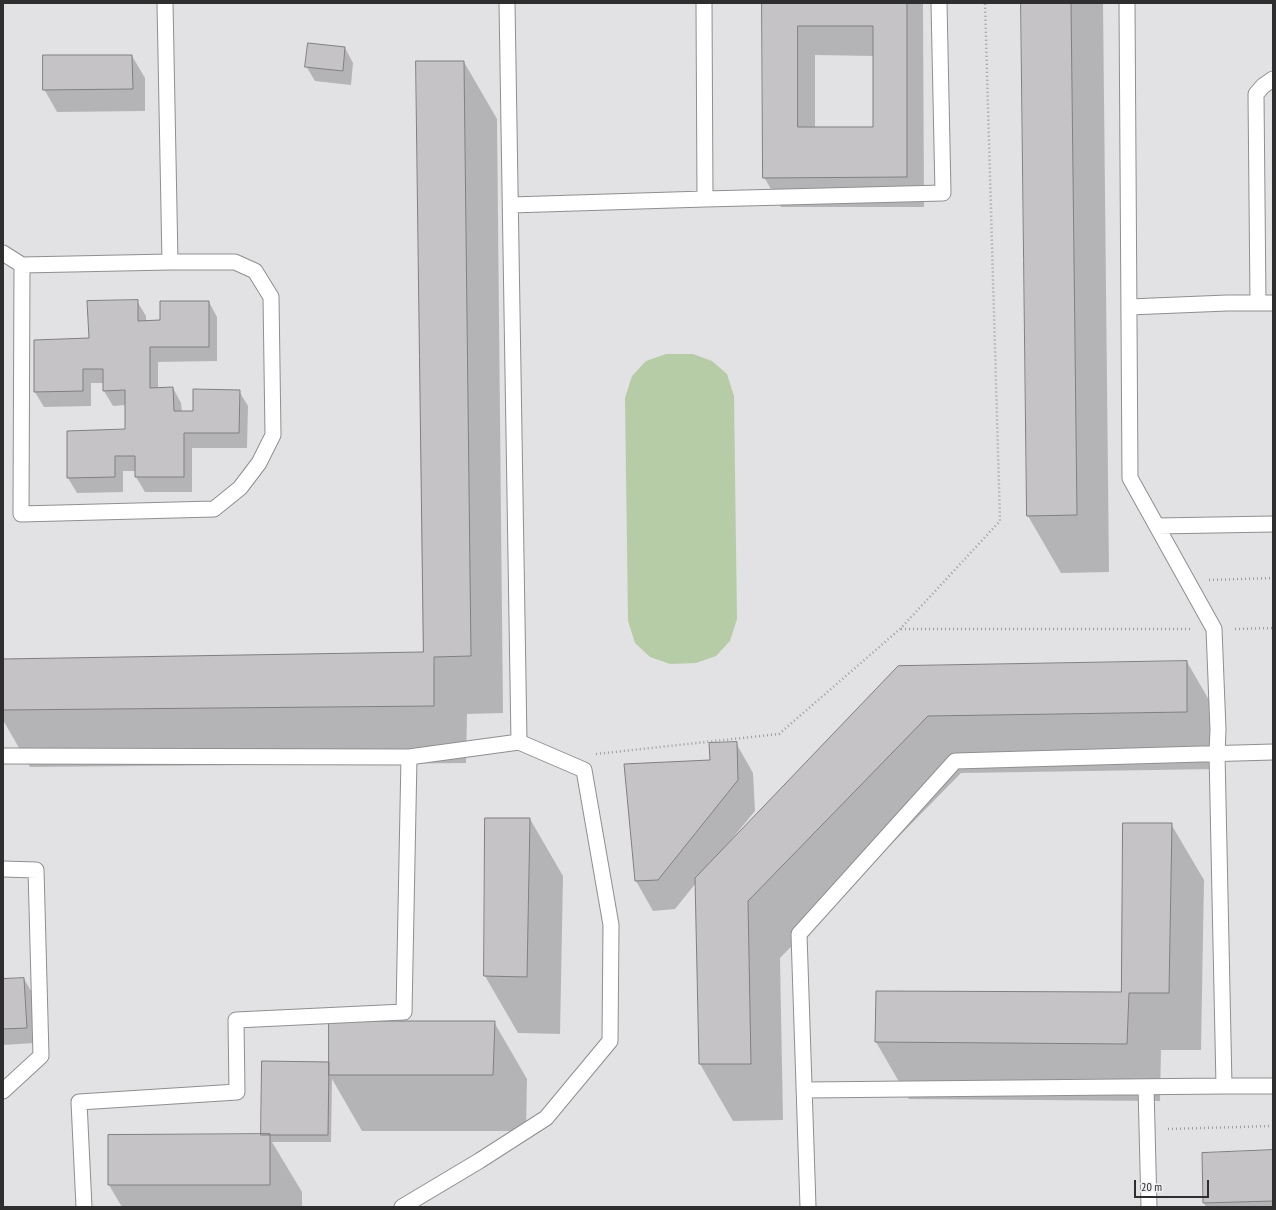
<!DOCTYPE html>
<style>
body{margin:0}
#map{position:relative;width:1276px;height:1210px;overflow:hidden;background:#e2e2e4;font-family:"PT Sans Narrow",sans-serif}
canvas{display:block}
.frame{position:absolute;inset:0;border:4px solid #2e2e2f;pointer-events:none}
.scale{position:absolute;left:1134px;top:1180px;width:75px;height:18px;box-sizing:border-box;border:2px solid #2e2e2f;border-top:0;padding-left:5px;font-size:12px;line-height:14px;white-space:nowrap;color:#2e2e2f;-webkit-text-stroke:3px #efeff1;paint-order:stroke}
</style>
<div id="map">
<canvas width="1276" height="1210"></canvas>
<div class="frame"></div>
<div class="scale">20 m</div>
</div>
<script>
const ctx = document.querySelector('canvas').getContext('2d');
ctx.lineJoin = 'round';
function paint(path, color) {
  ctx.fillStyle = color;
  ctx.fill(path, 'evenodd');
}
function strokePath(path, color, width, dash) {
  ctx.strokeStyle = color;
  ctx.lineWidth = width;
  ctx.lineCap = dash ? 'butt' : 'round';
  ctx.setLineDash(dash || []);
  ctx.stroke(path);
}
const green = new Path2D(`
 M 666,354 L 693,354 L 712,361 L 727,374 L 734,396 L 737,619 L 730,641 L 716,656 L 696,663 L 670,664 L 650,657 L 635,643 L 628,621 L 625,398 L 632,376 L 646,361 Z`);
const shadow = new Path2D(`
 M 763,3 L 923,3 L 924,207 L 781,207 L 764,177 ZM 815,55 L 874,56 L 874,128 L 815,128 Z
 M 1022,3 L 1103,3 L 1109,572 L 1061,573 L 1028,516 Z
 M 345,48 L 353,63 L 351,85 L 315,81 L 306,66 Z
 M 132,56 L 145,78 L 145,111 L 57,112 L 44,89 Z
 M 464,62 L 497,119 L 503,713 L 467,714 L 466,763 L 30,767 L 3,720 L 3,660 L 424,653 Z
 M 137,301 L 146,316 L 146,321 L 161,321 L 209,302 L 217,317 L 217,361 L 158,362 L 158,388 L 173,388 L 181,403 L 182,412 L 194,412 L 239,391 L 248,406 L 247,448 L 192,448 L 192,492 L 145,492 L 136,477 L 136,471 L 123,471 L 123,492 L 77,493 L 68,478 L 68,432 L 126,430 L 126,405 L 113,406 L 104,391 L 104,383 L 91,383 L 91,406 L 44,407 L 35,392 L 90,339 Z
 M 1187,662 L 1220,719 L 1219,769 L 961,773 L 780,958 L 783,1120 L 733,1121 L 700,1064 L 696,883 L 675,909 L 653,911 L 636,881 L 711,761 L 736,743 L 753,773 L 755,811 L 731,840 L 732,841 L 899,667 Z
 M 486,819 L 530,819 L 563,876 L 560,1034 L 518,1033 L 485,976 Z
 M 1171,824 L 1204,880 L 1201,1050 L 1161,1050 L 1160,1101 L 909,1099 L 876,1042 L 877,992 L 1122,993 Z
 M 24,979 L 33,994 L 35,1043 L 3,1045 L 3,980 Z
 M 494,1022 L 527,1079 L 526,1131 L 362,1131 L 332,1079 L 331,1142 L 272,1142 L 302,1192 L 302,1207 L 122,1207 L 109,1185 L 109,1136 L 262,1136 L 263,1062 L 330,1063 Z
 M 1273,1151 L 1273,1207 L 1206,1207 L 1204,1203 Z`);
const building = new Path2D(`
 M 762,3 L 907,3 L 907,177 L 763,178 ZM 798,26 L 873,26 L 873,127 L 798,127 Z
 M 1021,3 L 1071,3 L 1077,515 L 1027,516 Z
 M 308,43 L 345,47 L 343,71 L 305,67 Z
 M 43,55 L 132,55 L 133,89 L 43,90 Z
 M 416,61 L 464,61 L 471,656 L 434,657 L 434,706 L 3,710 L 3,659 L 423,652 Z
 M 138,300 L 138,321 L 160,320 L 160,301 L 209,301 L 209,347 L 150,347 L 150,388 L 173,387 L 174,411 L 193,411 L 193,389 L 240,390 L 239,433 L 184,433 L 184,477 L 135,477 L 135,456 L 115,456 L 115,477 L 67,478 L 67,431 L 125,429 L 125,390 L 103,391 L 103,369 L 83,369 L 83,391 L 34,392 L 34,340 L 89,338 L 87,301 Z
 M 1187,661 L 1187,712 L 928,716 L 748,901 L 751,1064 L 699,1064 L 695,878 L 898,666 Z
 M 737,742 L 738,780 L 658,880 L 635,881 L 624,764 L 710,760 L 709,743 Z
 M 485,818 L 530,818 L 527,977 L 484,976 Z
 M 1123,823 L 1172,823 L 1169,993 L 1129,993 L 1127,1044 L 875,1042 L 876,991 L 1121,992 Z
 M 24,978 L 27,1028 L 3,1029 L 3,979 Z
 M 329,1021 L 495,1021 L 493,1075 L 329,1075 Z
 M 262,1061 L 329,1062 L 328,1135 L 261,1135 Z
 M 270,1134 L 270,1185 L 108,1185 L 108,1135 Z
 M 1273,1150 L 1273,1201 L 1203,1203 L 1202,1153 Z`);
const path = new Path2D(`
 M 1209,580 L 1273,578
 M 901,629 L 1192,629
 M 1235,629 L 1273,628
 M 596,754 L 779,734 L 900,629 L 1000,521 L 985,3
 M 1168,1129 L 1273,1126`);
const service = new Path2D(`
 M 165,3 L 170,262
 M 507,3 L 519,742
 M 1127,3 L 1130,478 L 1214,629 L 1218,730 L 1217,753 L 1224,1086
 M 705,199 L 943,193 L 939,3
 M 511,205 L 705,199 L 704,3
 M 3,253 L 22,265 L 170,262 L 235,262 L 255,271 L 271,297 L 273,435 L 259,463 L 240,488 L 214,509 L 21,514 L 22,265
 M 1258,303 L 1256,94 L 1263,86 L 1273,79
 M 1129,307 L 1227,303 L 1273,303
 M 1157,526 L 1273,524
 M 3,756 L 409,757 L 519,742 L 584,770 L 611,925 L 610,1041 L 546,1118 L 479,1161 L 402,1207
 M 3,869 L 36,870 L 41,1056 L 3,1091
 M 1146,1087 L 1149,1207
 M 805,1090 L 1224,1086 L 1273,1086
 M 84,1207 L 79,1102 L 237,1092 L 236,1020 L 404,1012 L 409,757
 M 808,1207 L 799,934 L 955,761 L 1273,752`);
paint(green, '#b6cca6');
paint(shadow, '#0003');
paint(building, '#c5c3c5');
strokePath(building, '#807f80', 1);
strokePath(service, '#8f8f91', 17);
strokePath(path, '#9d9d9f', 2.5, [1, 3]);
strokePath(service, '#fff', 15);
</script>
